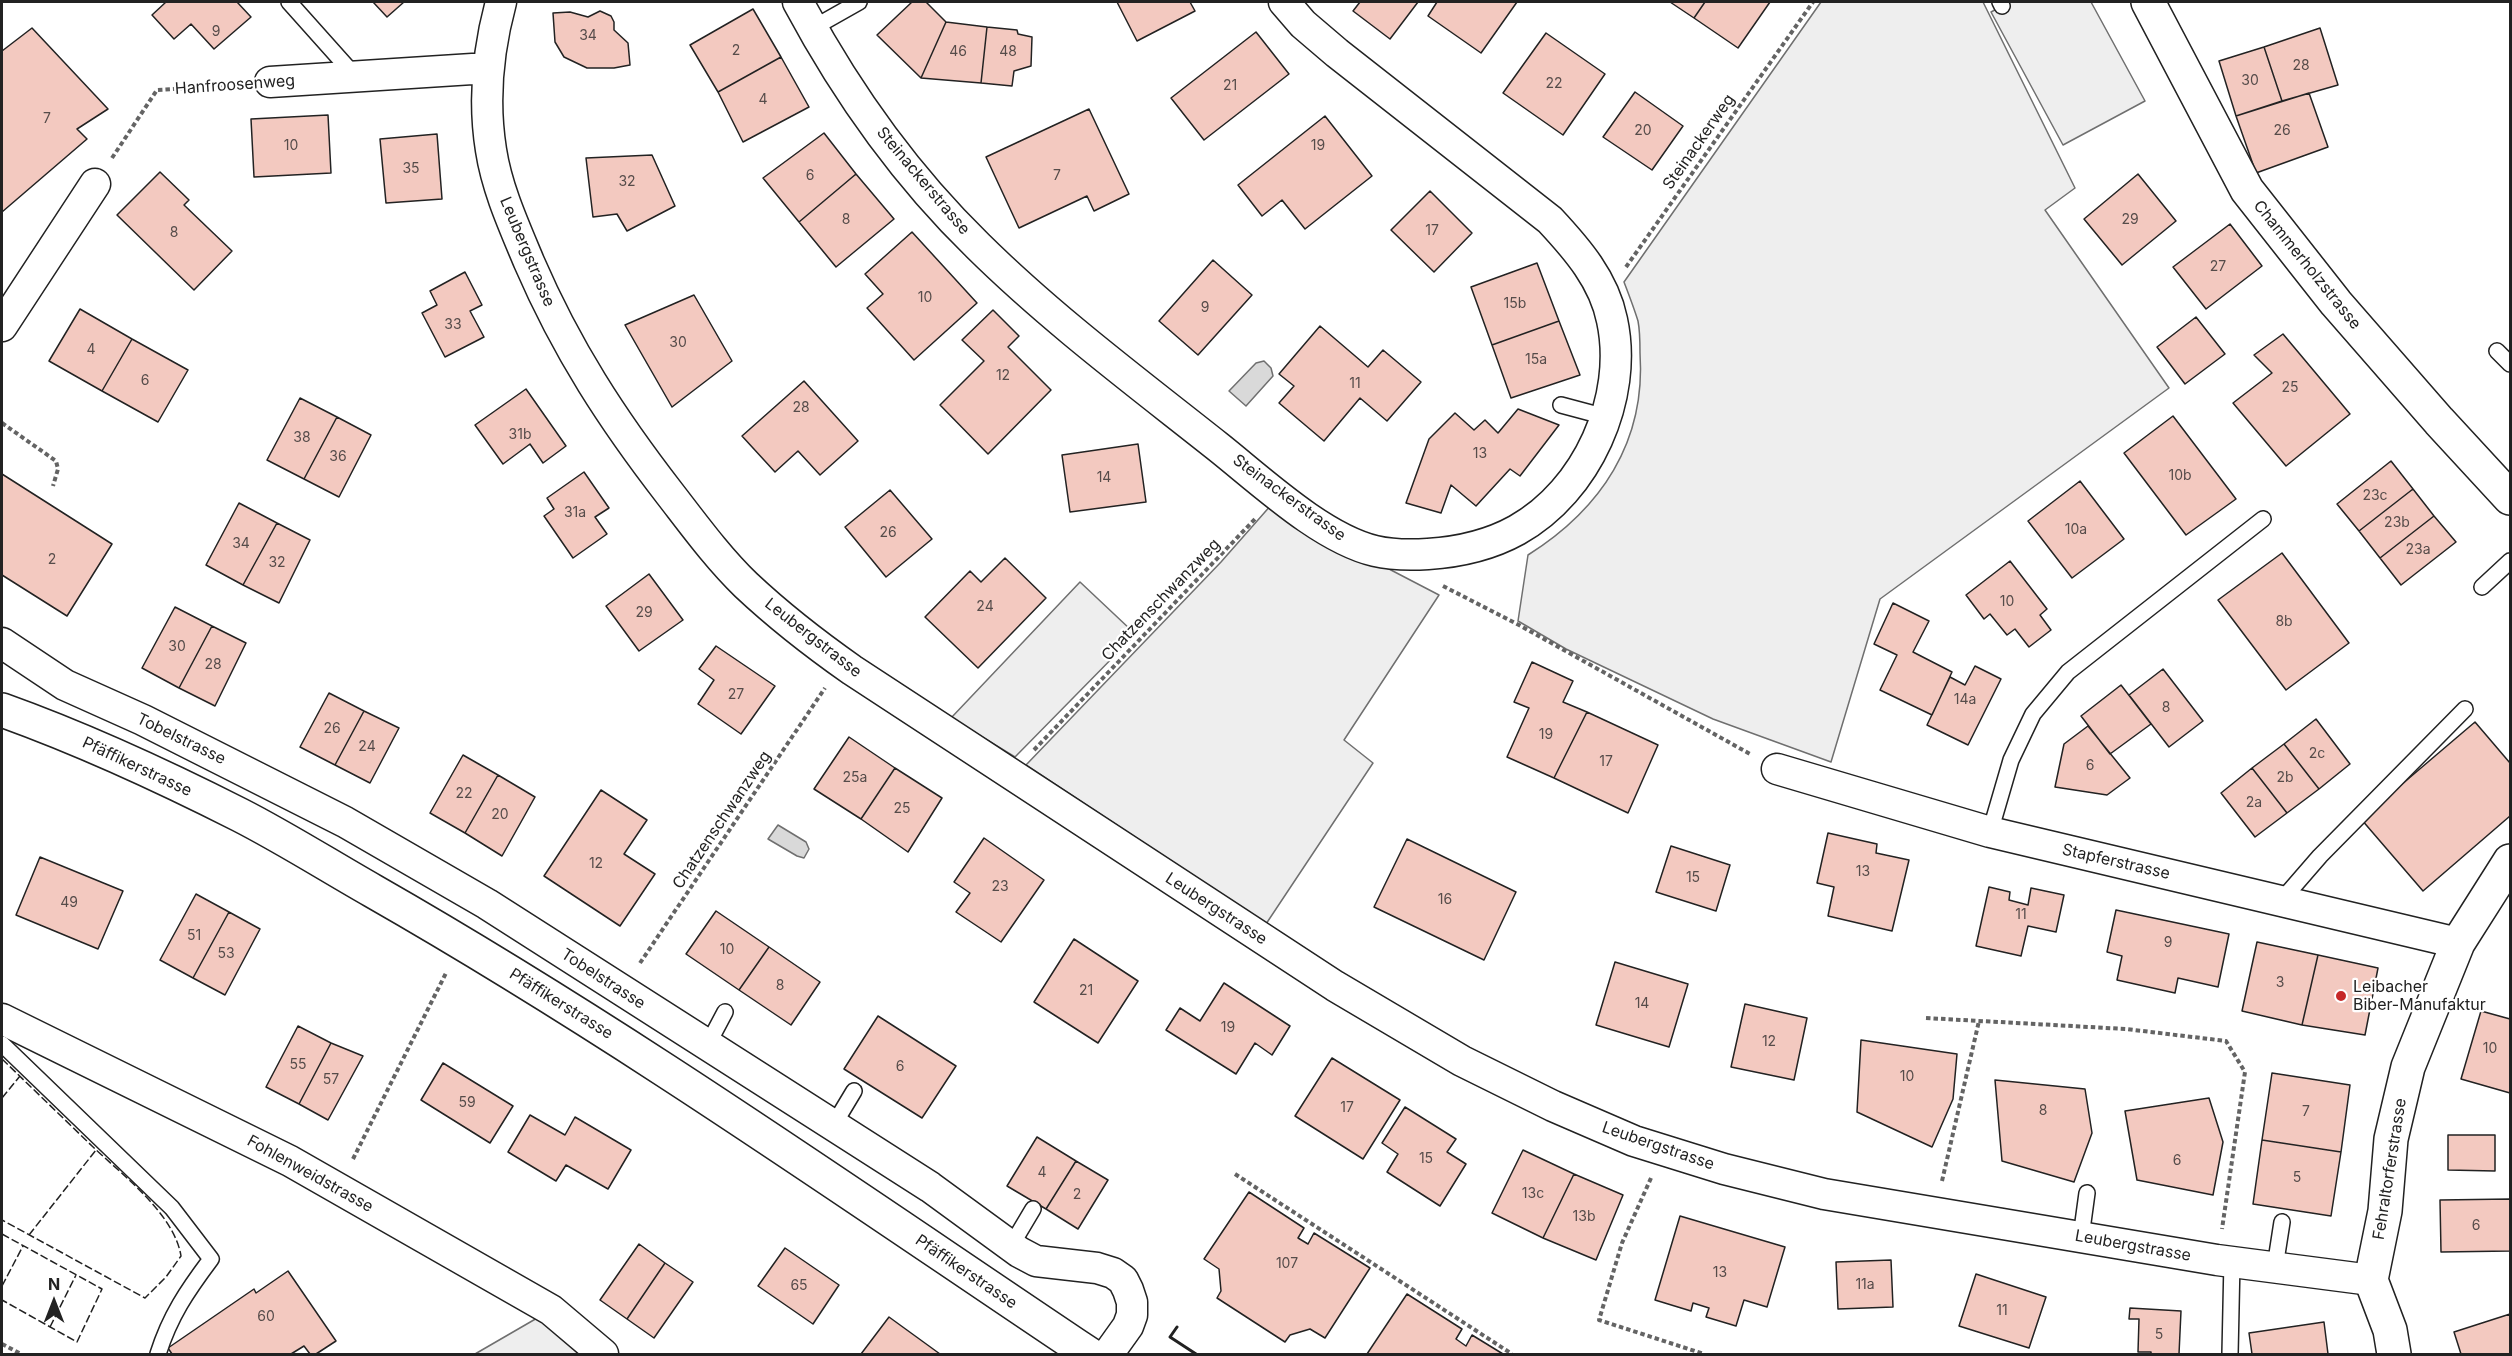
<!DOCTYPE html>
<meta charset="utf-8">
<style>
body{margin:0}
#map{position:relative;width:2512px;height:1356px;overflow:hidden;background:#fff;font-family:Inter,sans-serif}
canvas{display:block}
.frame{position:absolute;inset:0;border:3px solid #222;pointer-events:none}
.north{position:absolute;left:24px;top:1272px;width:60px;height:60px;-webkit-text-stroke:4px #fff;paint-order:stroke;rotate:0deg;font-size:16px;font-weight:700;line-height:24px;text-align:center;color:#222}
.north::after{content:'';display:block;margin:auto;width:21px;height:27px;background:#222;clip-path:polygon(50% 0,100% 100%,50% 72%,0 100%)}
</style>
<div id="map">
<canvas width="2512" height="1356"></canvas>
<div class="frame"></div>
<div class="north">N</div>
</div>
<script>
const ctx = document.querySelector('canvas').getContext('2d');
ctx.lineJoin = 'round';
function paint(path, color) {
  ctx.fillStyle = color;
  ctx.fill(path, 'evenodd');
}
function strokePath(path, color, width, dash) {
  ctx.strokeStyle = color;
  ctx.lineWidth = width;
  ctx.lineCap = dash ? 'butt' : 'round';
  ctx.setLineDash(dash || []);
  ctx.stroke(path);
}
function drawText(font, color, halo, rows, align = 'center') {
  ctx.font = font + ' Inter,sans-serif';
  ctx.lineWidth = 4.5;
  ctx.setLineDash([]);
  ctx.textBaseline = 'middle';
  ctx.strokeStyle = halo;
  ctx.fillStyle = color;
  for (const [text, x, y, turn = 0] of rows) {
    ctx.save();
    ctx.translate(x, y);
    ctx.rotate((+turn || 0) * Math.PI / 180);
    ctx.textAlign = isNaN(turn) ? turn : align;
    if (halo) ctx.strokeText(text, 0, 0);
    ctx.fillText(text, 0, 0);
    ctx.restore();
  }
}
const green = new Path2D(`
 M 1821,2 L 1983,2 L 2075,188 L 2045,210 L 2169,388 L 1880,599 L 1831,762 L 1713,719 L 1566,649 L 1518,621 L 1528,555 C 1601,509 1646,442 1640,353 C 1640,343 1640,331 1638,321 C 1634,308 1629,295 1624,282 Z
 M 2010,2 L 2091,2 L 2145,101 L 2063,145 L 1991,12 Z
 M 1272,504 L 1351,557 L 1389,569 L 1439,595 L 1344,740 L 1373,763 L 1266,924 L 1026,765 L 1221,562 Z
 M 1080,582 L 1131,630 L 1130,640 L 1015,757 L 951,718 Z
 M 551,1310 L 603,1354 L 475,1354 Z`);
const water = new Path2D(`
 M 1264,361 L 1271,368 L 1273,376 L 1246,406 L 1229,391 L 1256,363 Z
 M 778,825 L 806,842 L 809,849 L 804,858 L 797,856 L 768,839 Z`);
const building = new Path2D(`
 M 166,2 L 237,2 L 251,17 L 214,49 L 191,24 L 174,39 L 152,15 Z
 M 373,2 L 404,2 L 387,17 Z
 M 912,2 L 926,2 L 946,22 L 921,78 L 877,35 Z
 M 1117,2 L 1190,2 L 1195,11 L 1137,41 Z
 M 1360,2 L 1418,2 L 1390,39 L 1353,11 Z
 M 1437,2 L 1517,2 L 1481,53 L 1428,16 Z
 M 1670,2 L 1705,2 L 1694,18 Z
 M 1705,2 L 1770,2 L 1738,48 L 1694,18 Z
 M 753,9 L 781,57 L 718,92 L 690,45 Z
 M 600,11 L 611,16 L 614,22 L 614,30 L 628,43 L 630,65 L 614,68 L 587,68 L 564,57 L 555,42 L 553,13 L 570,12 L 588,17 Z
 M 946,22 L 987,27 L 981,83 L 921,78 Z
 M 987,27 L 1017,30 L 1018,34 L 1032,37 L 1031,66 L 1014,71 L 1012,86 L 981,83 Z
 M 32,28 L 108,109 L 77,129 L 87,139 L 2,212 L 2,51 Z
 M 2320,28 L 2338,85 L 2282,101 L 2264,47 Z
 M 1256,32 L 1289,74 L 1204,140 L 1171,98 Z
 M 1546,33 L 1605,74 L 1563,135 L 1503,93 Z
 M 2264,47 L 2282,101 L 2236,116 L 2219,61 Z
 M 781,57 L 809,107 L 743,142 L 718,92 Z
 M 1635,92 L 1683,126 L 1652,170 L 1603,137 Z
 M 2309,93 L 2328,147 L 2256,173 L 2236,116 Z
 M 1089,109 L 1129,194 L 1094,211 L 1087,196 L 1019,228 L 986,157 Z
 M 328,115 L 331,173 L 254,177 L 251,119 Z
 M 1325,116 L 1372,176 L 1305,229 L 1282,200 L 1262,216 L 1238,185 Z
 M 824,133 L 856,174 L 799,222 L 763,178 Z
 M 437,134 L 442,199 L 386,203 L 380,139 Z
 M 652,155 L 675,206 L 627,231 L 617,214 L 593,217 L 586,158 Z
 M 160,172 L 189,200 L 184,205 L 232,251 L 194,290 L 117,215 Z
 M 856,174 L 894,219 L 836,267 L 799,222 Z
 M 2138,174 L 2176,221 L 2122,265 L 2084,219 Z
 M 1430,191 L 1472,233 L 1434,272 L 1391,230 Z
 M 2230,224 L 2262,266 L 2206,309 L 2173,267 Z
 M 912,232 L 977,303 L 914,360 L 867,308 L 883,294 L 865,274 Z
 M 1213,260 L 1252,295 L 1198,355 L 1159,321 Z
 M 1537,263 L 1559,321 L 1492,345 L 1471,287 Z
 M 465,272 L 482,305 L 470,311 L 484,337 L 445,357 L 422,313 L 437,305 L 430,291 Z
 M 694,295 L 732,361 L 672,407 L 625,325 Z
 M 80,309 L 132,339 L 102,391 L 49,361 Z
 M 993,310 L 1019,336 L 1008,347 L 1051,390 L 988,454 L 940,405 L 984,361 L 962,340 Z
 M 2196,317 L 2225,354 L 2185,384 L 2157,347 Z
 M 1559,321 L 1580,375 L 1511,398 L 1492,345 Z
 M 1320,326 L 1368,367 L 1383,350 L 1421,382 L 1387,421 L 1360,398 L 1324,441 L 1279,403 L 1294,386 L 1279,374 Z
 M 2283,334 L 2350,414 L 2286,466 L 2233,403 L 2272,373 L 2254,355 Z
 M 132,339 L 188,370 L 158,422 L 102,391 Z
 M 804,381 L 858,441 L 820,475 L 798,451 L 775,472 L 742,436 Z
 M 526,389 L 566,446 L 543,463 L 530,444 L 503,464 L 475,425 Z
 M 300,398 L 337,417 L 304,479 L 267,460 Z
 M 1518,409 L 1559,425 L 1520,476 L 1510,469 L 1476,506 L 1451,485 L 1441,513 L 1406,503 L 1429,439 L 1455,413 L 1474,430 L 1485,420 L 1498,433 Z
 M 2173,416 L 2236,499 L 2186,535 L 2124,453 Z
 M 337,417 L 371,435 L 339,497 L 304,479 Z
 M 1138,444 L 1146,502 L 1070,512 L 1062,455 Z
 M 2391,461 L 2413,489 L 2359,531 L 2337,504 Z
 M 584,472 L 609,508 L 595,517 L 607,534 L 573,558 L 544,516 L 554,509 L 547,498 Z
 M 2,474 L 112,544 L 67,616 L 2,575 Z
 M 2080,481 L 2124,539 L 2072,578 L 2028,521 Z
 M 2413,489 L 2434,516 L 2380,558 L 2359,531 Z
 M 890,490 L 932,539 L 886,577 L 845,527 Z
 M 239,503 L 277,523 L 243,585 L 206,565 Z
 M 2434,516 L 2456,542 L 2401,585 L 2380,558 Z
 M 277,523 L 310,540 L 279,603 L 243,585 Z
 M 2282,553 L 2349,643 L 2286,690 L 2218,600 Z
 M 1005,558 L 1046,598 L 978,668 L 925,617 L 970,571 L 981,582 Z
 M 2010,561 L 2047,609 L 2040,615 L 2051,630 L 2029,647 L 2015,629 L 2007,635 L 1990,614 L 1984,619 L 1966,595 Z
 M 649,574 L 683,620 L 639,651 L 606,606 Z
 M 1893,603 L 1929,621 L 1913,652 L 1952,672 L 1932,715 L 1880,690 L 1897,655 L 1874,644 Z
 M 175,607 L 212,626 L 179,688 L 142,668 Z
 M 212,626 L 246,643 L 215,706 L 179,688 Z
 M 716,646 L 775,686 L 741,734 L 698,704 L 714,680 L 699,669 Z
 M 1532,662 L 1573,681 L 1563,702 L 1587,712 L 1554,778 L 1507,757 L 1529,708 L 1514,702 Z
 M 1975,666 L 2001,679 L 1968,745 L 1927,725 L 1950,677 L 1965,685 Z
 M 2163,669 L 2203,721 L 2169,747 L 2129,695 Z
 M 2121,685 L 2151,724 L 2110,754 L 2081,716 Z
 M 329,693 L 364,711 L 335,765 L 300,747 Z
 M 364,711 L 399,728 L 370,783 L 335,765 Z
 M 1587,712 L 1658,745 L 1628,813 L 1554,778 Z
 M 2316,719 L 2350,764 L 2319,789 L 2284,744 Z
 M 2475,722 L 2510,763 L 2510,816 L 2423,891 L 2361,819 Z
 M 2088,726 L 2130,778 L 2107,795 L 2055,787 L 2064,744 Z
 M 849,737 L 895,768 L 861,819 L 814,789 Z
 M 2284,744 L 2319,789 L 2287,813 L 2252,768 Z
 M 463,755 L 498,775 L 465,833 L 430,813 Z
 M 895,768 L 942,798 L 908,852 L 861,819 Z
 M 2252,768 L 2287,813 L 2255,837 L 2221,793 Z
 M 498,775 L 535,797 L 502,856 L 465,833 Z
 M 601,790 L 647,820 L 624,854 L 655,874 L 620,926 L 544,876 Z
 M 1828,833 L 1877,844 L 1876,853 L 1909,860 L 1892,931 L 1828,916 L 1834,887 L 1817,883 Z
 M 984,838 L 1044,880 L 1001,942 L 956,912 L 970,893 L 954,882 Z
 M 1407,839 L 1516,892 L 1484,960 L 1374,907 Z
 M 1671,846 L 1730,865 L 1716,911 L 1656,892 Z
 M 40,857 L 123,891 L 98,949 L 16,915 Z
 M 1989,887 L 2010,892 L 2009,900 L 2028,905 L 2031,888 L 2064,895 L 2056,932 L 2028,926 L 2021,956 L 1976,946 Z
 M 196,894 L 229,912 L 193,978 L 160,960 Z
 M 2116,910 L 2229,934 L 2218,987 L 2178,978 L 2175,993 L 2117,980 L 2122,956 L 2107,952 Z
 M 716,911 L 769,947 L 739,990 L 686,954 Z
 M 229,912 L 260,929 L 225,995 L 193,978 Z
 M 1074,939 L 1138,981 L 1098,1043 L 1034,1002 Z
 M 2257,942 L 2318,955 L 2302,1025 L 2242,1011 Z
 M 769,947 L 820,982 L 791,1025 L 739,990 Z
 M 2318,955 L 2378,968 L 2365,1035 L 2302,1025 Z
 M 1615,962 L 1688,984 L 1669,1047 L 1596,1025 Z
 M 1224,983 L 1290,1026 L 1272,1055 L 1255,1043 L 1236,1074 L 1166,1030 L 1180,1008 L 1200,1021 Z
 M 1745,1004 L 1807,1018 L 1794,1080 L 1731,1067 Z
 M 2481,1011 L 2510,1019 L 2510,1093 L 2461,1079 Z
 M 878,1016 L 956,1066 L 922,1118 L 844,1069 Z
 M 298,1026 L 331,1043 L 299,1104 L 266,1087 Z
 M 1861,1040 L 1957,1054 L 1953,1099 L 1932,1147 L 1857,1112 Z
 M 331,1043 L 363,1056 L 328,1120 L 299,1104 Z
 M 1332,1058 L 1400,1100 L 1363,1159 L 1295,1116 Z
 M 443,1063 L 513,1106 L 490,1143 L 421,1100 Z
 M 2272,1073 L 2350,1085 L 2341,1152 L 2262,1140 Z
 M 1995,1080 L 2085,1089 L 2092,1133 L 2074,1182 L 2002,1161 Z
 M 2209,1098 L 2223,1142 L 2213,1195 L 2137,1180 L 2125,1111 Z
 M 1405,1107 L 1456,1139 L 1447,1152 L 1466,1164 L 1440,1206 L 1387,1172 L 1398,1154 L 1382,1143 Z
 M 530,1115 L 565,1135 L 575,1117 L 631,1150 L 608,1189 L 566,1165 L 556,1181 L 508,1152 Z
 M 2448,1135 L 2495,1135 L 2495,1171 L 2448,1170 Z
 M 1037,1137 L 1076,1161 L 1046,1209 L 1007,1186 Z
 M 2262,1140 L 2341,1152 L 2331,1216 L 2253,1204 Z
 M 1523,1150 L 1574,1174 L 1543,1238 L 1492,1213 Z
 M 1076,1161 L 1108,1180 L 1078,1229 L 1046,1209 Z
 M 1574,1174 L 1623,1195 L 1596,1260 L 1543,1238 Z
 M 1249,1192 L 1304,1228 L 1298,1238 L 1308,1244 L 1314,1233 L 1370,1268 L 1325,1338 L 1310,1329 L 1290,1335 L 1285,1342 L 1217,1298 L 1221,1291 L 1219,1269 L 1204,1259 Z
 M 2510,1199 L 2510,1251 L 2441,1252 L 2440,1200 Z
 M 1680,1216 L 1785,1247 L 1767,1307 L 1744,1300 L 1736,1326 L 1706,1317 L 1709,1308 L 1693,1303 L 1691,1311 L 1655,1300 Z
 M 639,1244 L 665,1263 L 627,1319 L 600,1300 Z
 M 785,1248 L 839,1285 L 813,1324 L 758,1286 Z
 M 1891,1260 L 1893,1307 L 1838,1309 L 1836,1262 Z
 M 665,1263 L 693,1282 L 654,1338 L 627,1319 Z
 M 288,1271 L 336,1341 L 316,1354 L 310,1354 L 304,1346 L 291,1354 L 172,1354 L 168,1348 L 254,1289 L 256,1293 Z
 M 1976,1274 L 2046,1297 L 2029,1348 L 1959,1326 Z
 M 1407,1294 L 1462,1329 L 1456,1339 L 1466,1346 L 1472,1335 L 1503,1354 L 1367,1354 Z
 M 2130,1308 L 2181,1311 L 2179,1354 L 2151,1354 L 2151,1352 L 2138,1352 L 2139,1319 L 2129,1319 Z
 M 2510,1314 L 2510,1354 L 2461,1354 L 2454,1332 Z
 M 889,1317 L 940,1354 L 861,1354 Z
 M 2324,1322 L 2328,1354 L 2252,1354 L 2249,1333 Z`);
const path = new Path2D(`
 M 112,158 L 157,90 L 239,85
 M 1626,267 L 1813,2
 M 2,423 L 56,461 L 58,469 L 53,486
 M 1443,586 L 1519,625 L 1750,754
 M 1034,750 L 1255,519
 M 640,963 L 825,688
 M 1926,1018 L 2126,1029 L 2226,1041 L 2245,1072 L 2222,1229
 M 353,1159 L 446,973
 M 1235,1174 L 1512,1354
 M 1651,1178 L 1622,1243 L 1599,1320 L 1704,1354
 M 1942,1181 L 1979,1021
 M 2,1344 L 21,1354`);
const lane = new Path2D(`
 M 289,2 L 356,77
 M 2000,2 L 2002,6
 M 813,28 L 859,2
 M 2497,351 L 2510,364
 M 1561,405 L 1606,417
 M 2482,587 L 2510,561
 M 1990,832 L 2011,760 L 2033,714 L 2068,672 L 2263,519
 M 2281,901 L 2320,856 L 2465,709
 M 2,1044 L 172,1208 L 211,1259 C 187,1291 170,1316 158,1354
 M 707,1046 L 725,1012
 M 833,1126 L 854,1091
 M 2081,1237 L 2087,1193
 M 1011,1246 L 1033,1209
 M 2275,1267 L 2282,1222
 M 2230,1354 L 2232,1261`);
const street = new Path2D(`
 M 501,2 C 488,50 483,100 491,150 C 497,189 514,226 529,262 C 567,350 612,419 670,494 C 694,525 718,558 746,585 C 779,616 815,644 852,670 L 1335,986 L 1462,1061 L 1553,1106 L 1634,1141 L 1724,1169 L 1824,1194 L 2217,1260 L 2371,1280
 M 798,2 C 845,90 906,176 978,246 C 1052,319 1135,381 1217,446 C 1260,480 1321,538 1375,551 C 1392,555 1412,555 1428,554 C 1459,552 1490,545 1517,530 C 1587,491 1629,398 1612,320 C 1604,280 1577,249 1550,220 L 1337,53 L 1303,24 L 1284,2
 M 270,82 L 488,68
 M 2,326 L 95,184
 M 2,643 L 65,685 L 143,720 L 345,822 L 487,904 L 930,1187 L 1019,1252 L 1036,1261 L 1097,1268 L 1113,1273 L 1123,1280 L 1128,1290 L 1132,1302 L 1132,1315 L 1128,1326 L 1108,1354
 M 1777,769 L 1990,832 L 2458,943
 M 2,1019 L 290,1161 L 551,1310 L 603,1354`);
const secondary = new Path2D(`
 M 2148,2 L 2247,190 L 2336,303 L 2439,421 L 2510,498
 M 2,710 C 83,739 163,776 240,815 C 285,838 329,866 373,891 C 620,1032 853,1196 1089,1354
 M 2394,1354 L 2390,1330 L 2371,1280 L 2385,1211 L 2391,1139 L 2408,1067 L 2458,943 L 2510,861`);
const fence = new Path2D(`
 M 2,1059 C 32,1088 62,1117 92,1146 C 121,1174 174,1213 181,1256 L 166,1277 L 145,1298 L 2,1220
 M 2,1098 L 20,1076
 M 2,1234 L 102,1289 L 77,1342 L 2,1300
 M 29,1235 L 96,1150
 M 2,1286 L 23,1246
 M 50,1327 L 76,1275`);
const wall = new Path2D(`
 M 1177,1327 L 1170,1337 L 1196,1354`);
const markers = [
 [2341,996,6,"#c62828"]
];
const numberNames = [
 ["9",216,32],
 ["34",588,36],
 ["2",736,51],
 ["46",958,52],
 ["48",1008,52],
 ["28",2301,66],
 ["30",2250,81],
 ["22",1554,84],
 ["21",1230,86],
 ["4",763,100],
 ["7",47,119],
 ["20",1643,131],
 ["26",2282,131],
 ["10",291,146],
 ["19",1318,146],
 ["35",411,169],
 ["6",810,176],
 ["7",1057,176],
 ["32",627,182],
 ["8",846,220],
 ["29",2130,220],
 ["17",1432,231],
 ["8",174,233],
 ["27",2218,267],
 ["10",925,298],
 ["15b",1515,304],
 ["9",1205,308],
 ["33",453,325],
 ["30",678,343],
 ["4",91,350],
 ["15a",1536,360],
 ["12",1003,376],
 ["6",145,381],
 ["11",1355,384],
 ["25",2290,388],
 ["28",801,408],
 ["31b",520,435],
 ["38",302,438],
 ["13",1480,454],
 ["36",338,457],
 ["10b",2180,476],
 ["14",1104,478],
 ["23c",2375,496],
 ["31a",575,513],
 ["23b",2397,523],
 ["10a",2076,530],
 ["26",888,533],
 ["34",241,544],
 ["23a",2418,550],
 ["2",52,560],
 ["32",277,563],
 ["10",2007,602],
 ["24",985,607],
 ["29",644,613],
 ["8b",2284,622],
 ["30",177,647],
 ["28",213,665],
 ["27",736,695],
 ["14a",1965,700],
 ["8",2166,708],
 ["26",332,729],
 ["19",1546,735],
 ["24",367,747],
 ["2c",2317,754],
 ["17",1606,762],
 ["6",2090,766],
 ["25a",855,778],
 ["2b",2285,778],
 ["22",464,794],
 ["2a",2254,803],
 ["25",902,809],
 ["20",500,815],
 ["12",596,864],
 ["13",1863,872],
 ["15",1693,878],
 ["23",1000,887],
 ["16",1445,900],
 ["49",69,903],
 ["11",2021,915],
 ["51",194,936],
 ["9",2168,943],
 ["10",727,950],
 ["53",226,954],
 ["3",2280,983],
 ["8",780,986],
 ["21",1086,991],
 ["14",1642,1004],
 ["19",1228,1028],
 ["12",1769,1042],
 ["10",2490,1049],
 ["55",298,1065],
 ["6",900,1067],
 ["10",1907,1077],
 ["57",331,1080],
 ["59",467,1103],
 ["17",1347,1108],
 ["8",2043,1111],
 ["7",2306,1112],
 ["15",1426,1159],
 ["6",2177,1161],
 ["4",1042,1173],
 ["5",2297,1178],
 ["13c",1533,1194],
 ["2",1077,1195],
 ["13b",1584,1217],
 ["6",2476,1226],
 ["107",1287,1264],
 ["13",1720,1273],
 ["11a",1865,1285],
 ["65",799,1286],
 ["11",2002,1311],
 ["60",266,1317],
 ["5",2159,1335]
];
const streetNames = [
 ["Hanfroosenweg",235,85,-4],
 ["Steinackerweg",1699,142,-55],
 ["Steinackerstrasse",923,181,50],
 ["Leubergstrasse",527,252,67],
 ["Chammerholzstrasse",2307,265,51],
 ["Steinackerstrasse",1289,498,36],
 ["Chatzenschwanzweg",1161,600,-46],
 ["Leubergstrasse",813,638,38],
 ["Tobelstrasse",181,739,26],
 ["Pfäffikerstrasse",137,767,25],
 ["Chatzenschwanzweg",722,820,-56],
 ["Stapferstrasse",2116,862,13],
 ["Leubergstrasse",1216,909,33],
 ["Tobelstrasse",603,979,33],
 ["Pfäffikerstrasse",561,1004,32],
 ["Leubergstrasse",1658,1146,19],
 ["Fehraltorferstrasse",2390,1169,-81],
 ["Fohlenweidstrasse",310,1174,29],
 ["Leubergstrasse",2133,1246,10],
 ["Pfäffikerstrasse",966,1272,34]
];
const poiNames = [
 ["Leibacher",2353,987],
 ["Biber-Manufaktur",2353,1005]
];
paint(green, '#eee');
strokePath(green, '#6f6f6f', 1.5);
paint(water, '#d9d9d9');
strokePath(water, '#6f6f6f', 1.5);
paint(building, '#f3c9c0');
strokePath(building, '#222', 1.5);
strokePath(lane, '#222', 18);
strokePath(street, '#222', 33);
strokePath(secondary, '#222', 36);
strokePath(path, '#646464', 4, [4.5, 3]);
strokePath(lane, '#fff', 15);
strokePath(street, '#fff', 30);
strokePath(secondary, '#fff', 33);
strokePath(fence, '#222', 1.5, [8, 3]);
strokePath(wall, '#222', 3);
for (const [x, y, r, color] of markers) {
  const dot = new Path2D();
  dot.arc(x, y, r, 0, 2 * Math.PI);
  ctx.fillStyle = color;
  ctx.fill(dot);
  strokePath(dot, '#fff', 2);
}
drawText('14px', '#564c4a', null, numberNames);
drawText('16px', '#222', '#fff', streetNames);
drawText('16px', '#222', '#fff', poiNames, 'left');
</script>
